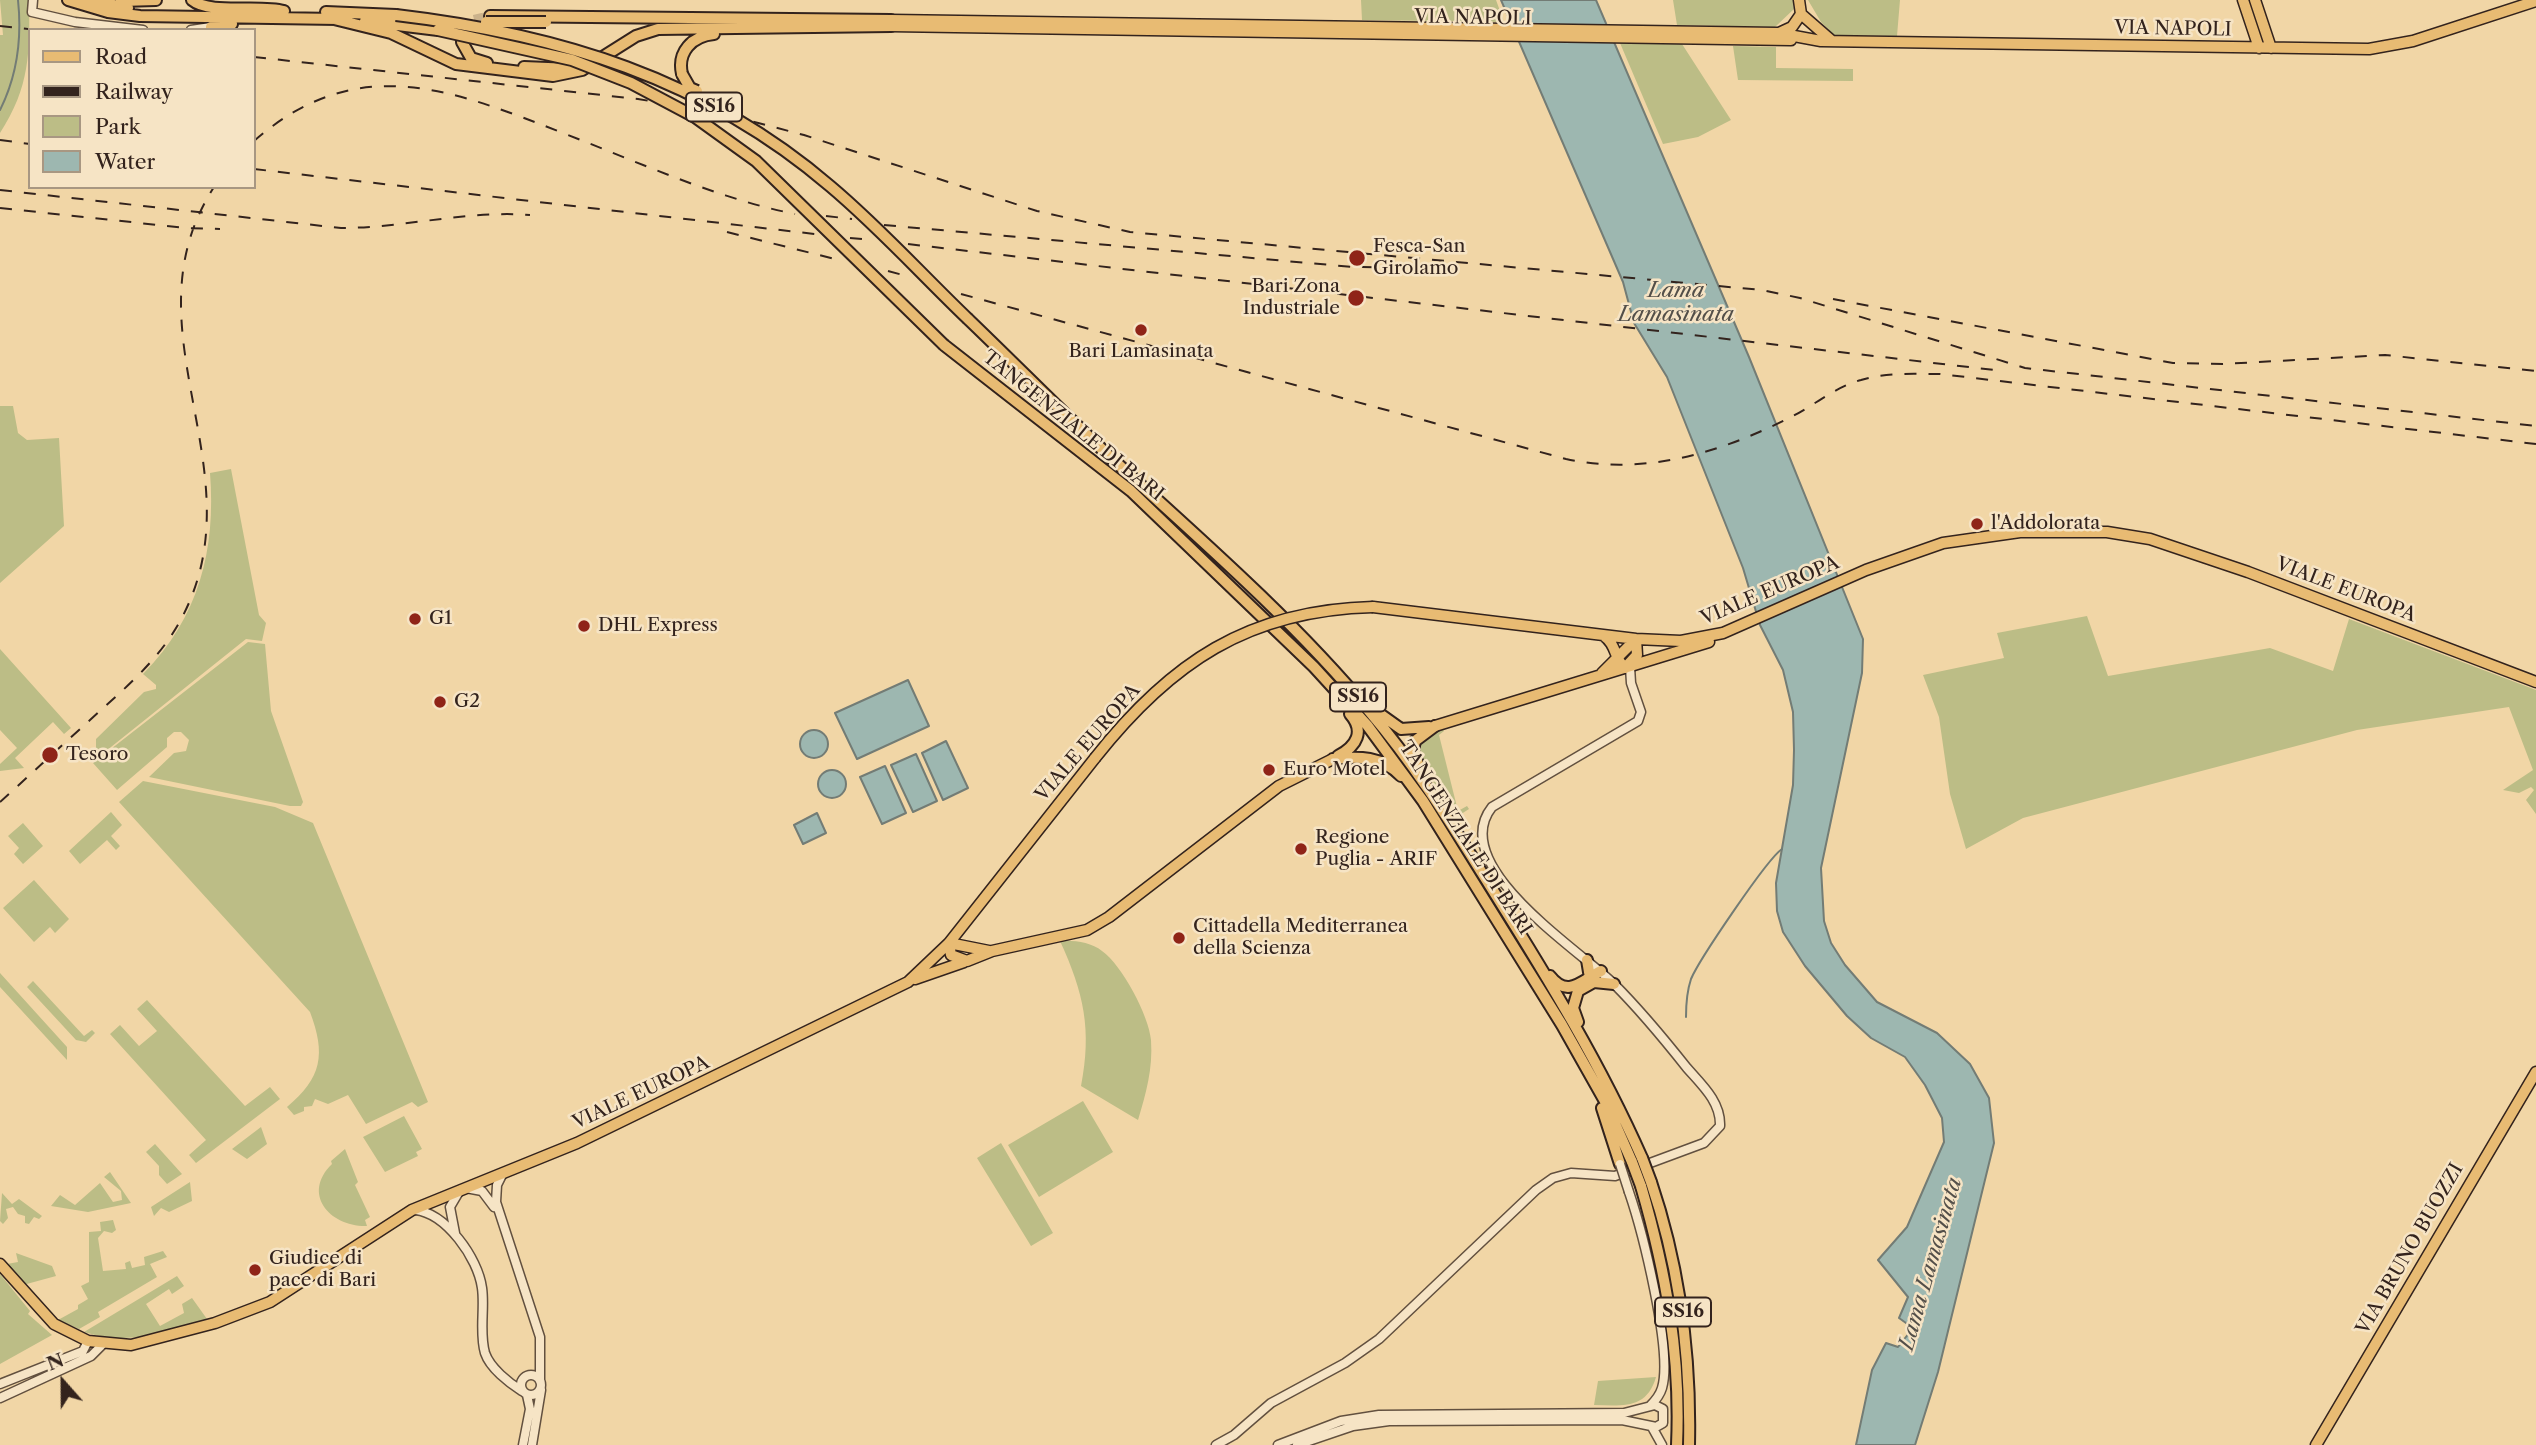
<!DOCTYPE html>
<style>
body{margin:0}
#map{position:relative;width:2536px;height:1445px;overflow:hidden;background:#f1d6a6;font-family:"Libre Caslon Text",serif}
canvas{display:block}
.legend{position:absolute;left:28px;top:28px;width:228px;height:161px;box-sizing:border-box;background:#f6e4c5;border:2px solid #a89782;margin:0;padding:9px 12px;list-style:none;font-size:21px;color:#33231d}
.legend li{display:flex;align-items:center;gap:14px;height:35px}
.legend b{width:35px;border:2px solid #a89782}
.north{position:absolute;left:28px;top:1347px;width:70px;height:70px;-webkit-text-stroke:5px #f6e4c5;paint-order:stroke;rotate:339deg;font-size:19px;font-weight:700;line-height:28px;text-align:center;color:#33231d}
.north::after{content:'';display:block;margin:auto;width:24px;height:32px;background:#33231d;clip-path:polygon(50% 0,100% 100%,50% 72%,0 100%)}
</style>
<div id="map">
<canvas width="2536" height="1445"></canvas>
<ul class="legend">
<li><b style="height:9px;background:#e8bb73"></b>Road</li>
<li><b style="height:9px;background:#33231d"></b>Railway</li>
<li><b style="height:19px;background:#bcbd86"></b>Park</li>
<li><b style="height:19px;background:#9db7b0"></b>Water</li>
</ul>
<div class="north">N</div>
</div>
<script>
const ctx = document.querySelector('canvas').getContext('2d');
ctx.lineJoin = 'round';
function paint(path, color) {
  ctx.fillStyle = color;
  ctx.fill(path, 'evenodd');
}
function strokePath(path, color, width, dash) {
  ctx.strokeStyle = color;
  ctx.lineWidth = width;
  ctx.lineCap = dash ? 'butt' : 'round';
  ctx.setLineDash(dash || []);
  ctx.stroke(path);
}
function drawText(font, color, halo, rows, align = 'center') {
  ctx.font = font + ' "Libre Caslon Text",serif';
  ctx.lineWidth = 5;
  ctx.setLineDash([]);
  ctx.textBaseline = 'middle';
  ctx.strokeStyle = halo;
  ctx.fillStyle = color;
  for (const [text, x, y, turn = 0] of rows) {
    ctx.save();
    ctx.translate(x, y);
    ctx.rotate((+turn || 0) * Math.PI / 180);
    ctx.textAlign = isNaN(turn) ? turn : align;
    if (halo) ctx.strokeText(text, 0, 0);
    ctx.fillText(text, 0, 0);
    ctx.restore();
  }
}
const green = new Path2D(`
 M 0,0 L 29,0 C 30,52 30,87 0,133 L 0,35 L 3,35 Z
 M 1361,0 L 1496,0 L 1504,22 L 1362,20 Z
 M 1673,0 L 1793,0 L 1794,9 L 1775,27 L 1677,25 Z
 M 1808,0 L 1900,0 L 1897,36 L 1834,35 L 1821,22 Z
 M 1620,43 L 1682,44 L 1731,120 L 1698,137 L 1663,144 Z
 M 1733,46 L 1776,47 L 1776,68 L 1853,69 L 1853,81 L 1738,80 Z
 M 0,406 L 13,406 L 18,433 L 27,440 L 59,438 L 64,526 L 0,583 Z
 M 231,469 L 259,615 L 266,623 L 262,641 L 246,639 L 96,759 L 96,739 L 144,692 L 156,689 L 156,685 L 143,674 C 199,617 216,550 210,473 Z
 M 2087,616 L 2108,676 L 2270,648 L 2333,671 L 2349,619 L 2536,690 L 2536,814 L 2526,800 L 2534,790 L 2531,787 L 2519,793 L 2503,790 L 2533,770 L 2509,707 L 2357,730 L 2023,818 L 1966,849 L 1950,794 L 1939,717 L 1923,675 L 2004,658 L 1997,633 Z
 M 248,642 L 265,644 L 271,711 L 303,802 L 301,806 L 290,806 L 149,777 L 174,753 L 186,751 L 189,740 L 181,732 L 174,732 L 167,738 L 167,747 L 117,790 L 93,763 Z
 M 0,649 L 71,728 L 64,734 L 53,722 L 15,758 L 24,768 L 0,771 L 0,764 L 17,748 L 0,730 Z
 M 1442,728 L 1444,731 L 1439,735 L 1458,811 L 1467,806 L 1469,809 L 1455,818 L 1415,752 L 1424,735 Z
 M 143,781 L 275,807 L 313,823 L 428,1102 L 418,1107 L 412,1102 L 366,1124 L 348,1095 L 328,1104 L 315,1099 L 312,1106 L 304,1107 L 304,1111 L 294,1115 L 287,1107 C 322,1078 326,1054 310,1012 L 119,802 Z
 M 111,812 L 122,825 L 111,836 L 120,846 L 116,850 L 107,840 L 80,864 L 69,851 Z
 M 23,823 L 43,846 L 23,864 L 14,854 L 19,848 L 8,836 Z
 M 34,880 L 69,919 L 55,933 L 50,927 L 34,942 L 3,908 Z
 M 1060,941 C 1074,940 1091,942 1102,951 C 1122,965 1149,1016 1151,1040 C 1153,1069 1146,1093 1138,1120 L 1081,1086 C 1092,1030 1084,993 1060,941 Z
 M 0,973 L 67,1047 L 67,1060 L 0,987 Z
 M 33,981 L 84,1036 L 92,1030 L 95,1033 L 86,1042 L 76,1040 L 27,987 Z
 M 147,1000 L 245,1106 L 270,1087 L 280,1099 L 196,1163 L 189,1155 L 206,1140 L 110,1034 L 120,1025 L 139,1046 L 157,1031 L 137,1009 Z
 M 1083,1101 L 1113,1152 L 1039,1197 L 1008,1145 Z
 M 404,1116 L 422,1149 L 416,1152 L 418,1156 L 385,1172 L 363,1137 Z
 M 261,1127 L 267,1144 L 247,1159 L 232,1149 Z
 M 1001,1143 L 1053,1233 L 1031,1246 L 977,1158 Z
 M 155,1144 L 182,1174 L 167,1184 L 159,1175 L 159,1166 L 146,1152 Z
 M 345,1149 L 358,1182 L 355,1185 L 370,1217 L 365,1220 L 367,1226 C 330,1227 301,1194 332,1164 L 331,1161 Z
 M 110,1172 L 131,1203 L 88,1212 L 51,1206 L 60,1195 L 75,1205 L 100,1183 L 113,1202 L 122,1200 L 121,1191 L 104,1177 Z
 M 190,1182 L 192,1201 L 169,1212 L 161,1208 L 154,1216 L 151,1207 Z
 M 2,1193 L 12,1204 L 19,1199 L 42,1216 L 39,1219 L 34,1217 L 29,1224 L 25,1223 L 25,1216 L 18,1214 L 13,1207 L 6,1209 L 8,1218 L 3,1224 L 0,1221 Z
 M 113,1220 L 116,1230 L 112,1233 L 104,1231 L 98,1238 L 103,1271 L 126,1269 L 125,1263 L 130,1261 L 132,1268 L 145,1265 L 144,1257 L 163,1251 L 167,1257 L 150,1264 L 157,1277 L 98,1312 L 100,1317 L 79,1329 L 58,1320 L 78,1309 L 78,1305 L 88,1299 L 81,1286 L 89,1282 L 89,1232 L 101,1231 L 100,1222 Z
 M 16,1253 L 52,1266 L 56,1276 L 23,1285 L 7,1264 L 18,1262 Z
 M 0,1274 L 30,1311 L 28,1314 L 52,1335 L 0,1364 Z
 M 177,1276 L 184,1286 L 172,1294 L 169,1289 L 146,1304 L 160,1326 L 184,1313 L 182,1304 L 192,1298 L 207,1319 C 165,1333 128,1346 84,1332 Z
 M 1656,1377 C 1647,1409 1623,1406 1594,1405 L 1598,1381 Z`);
const water = new Path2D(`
 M 1501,0 L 1596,0 L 1749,357 L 1863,639 L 1862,673 L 1821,868 L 1824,921 L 1831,943 L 1845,965 L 1877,1002 L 1937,1033 L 1970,1064 L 1989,1098 L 1994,1143 L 1938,1372 L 1915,1445 L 1856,1445 L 1872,1370 L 1886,1343 L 1898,1347 L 1913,1328 L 1899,1318 L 1908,1297 L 1878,1260 L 1907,1227 L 1944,1142 L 1942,1118 L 1925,1085 L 1905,1057 L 1871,1038 L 1847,1016 L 1805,966 L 1783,932 L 1777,911 L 1776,883 L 1793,785 L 1794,750 L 1793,712 L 1783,670 L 1760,625 L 1743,568 L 1667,377 L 1634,323 L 1623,282 Z
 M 908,680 L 929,726 L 857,759 L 835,713 Z
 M800 744a14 14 0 1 1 28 0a14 14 0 1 1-28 0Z
 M 946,741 L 968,788 L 943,800 L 922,753 Z
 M 916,754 L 937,801 L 913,812 L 891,765 Z
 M 885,766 L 906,813 L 882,824 L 860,777 Z
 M818 784a14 14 0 1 1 28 0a14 14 0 1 1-28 0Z
 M 817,813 L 826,833 L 803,844 L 794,825 Z`);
const stream = new Path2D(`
 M 0,110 C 17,76 22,38 18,0
 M 1686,1017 C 1686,1004 1687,991 1691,979 C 1699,960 1767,859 1782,849`);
const highwayTunnel = new Path2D(`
 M 463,30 L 474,20 L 490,16`);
const minor = new Path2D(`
 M 33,0 L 32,12 L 75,22 L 143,30
 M 191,30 L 211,27
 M 503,1173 L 497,1185 L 496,1202 L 540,1337 L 540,1381
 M 466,1188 L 482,1191 L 494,1207
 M 1629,1192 C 1642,1230 1673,1351 1662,1388 C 1660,1395 1655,1401 1650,1406
 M 415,1210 C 446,1213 478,1258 482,1288 C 485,1308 479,1333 485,1353 C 490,1368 509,1383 522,1391
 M 455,1233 L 450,1207 L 460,1190
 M521 1385a10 10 0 1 1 20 0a10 10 0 1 1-20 0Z
 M 0,1384 L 83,1351 L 88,1341
 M 0,1398 L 91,1356 L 103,1344
 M 1652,1427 L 1662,1445
 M 523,1445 L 530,1409 L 527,1395
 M 532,1445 L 541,1390
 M 1216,1445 L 1234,1435 L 1271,1403 L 1345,1363 L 1379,1339 L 1536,1190 L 1553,1178 L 1571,1173 L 1615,1176 L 1704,1143 L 1720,1126 C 1721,1102 1702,1085 1687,1068 C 1664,1039 1640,1010 1614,984 C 1578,949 1446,865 1492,807 L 1638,721 L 1641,712 L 1631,683 L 1630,667
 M 1278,1445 L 1341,1421 L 1379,1415 L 1624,1413 L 1655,1405 L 1663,1409 L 1663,1423 L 1656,1427 L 1622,1420 L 1389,1421 L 1353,1426 L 1297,1445`);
const major = new Path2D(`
 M 1799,0 L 1801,14
 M 2243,0 L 2259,48
 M 2255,0 L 2271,48
 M 1801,14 L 1832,41
 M 891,20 L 1778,33 L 1821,41 L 2369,49 L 2413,41 L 2536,1
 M 891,26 L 1791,40
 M 1779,33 L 1792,27 L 1801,14
 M 1373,607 L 1636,639 L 1681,641 L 1723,633 L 1866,570 L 1943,543 L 2020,532 L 2107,532 L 2150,539 L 2248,572 L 2536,682
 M 1604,636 C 1617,645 1614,659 1625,668 L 1637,655 L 1636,639
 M 1602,673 L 1636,639
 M 1435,726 L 1709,642
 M 949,943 L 951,955 L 967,961 L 992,951 L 1087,930 L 1109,917 L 1279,786 L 1333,759
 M 949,943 L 989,951
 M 915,979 L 964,962
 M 0,1264 L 54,1324 L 88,1341 L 131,1345 L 215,1323 L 270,1302 L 412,1210 L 577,1143 L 908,982 L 949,943 L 1095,758
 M 2316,1445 L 2536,1072`);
const highway = new Path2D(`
 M 68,0 L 108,12 L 140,16 L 338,19
 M 90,0 L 128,8
 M 192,0 C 210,15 259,4 284,11
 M 121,1 L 156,0
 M 326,12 L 396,15
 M 490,16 L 891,20
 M 334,19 L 391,33 L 456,64 L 553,76 L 582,70 L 636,36 L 658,29 L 891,26
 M 365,21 L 438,30
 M 211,27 L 232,24
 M 462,42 L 471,58 L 487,63
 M 524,67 L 571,69
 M 682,74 C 677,52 692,36 714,34
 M 968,319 C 1019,368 1069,419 1121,467 C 1205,543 1298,625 1370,712 C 1418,768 1455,830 1494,892 C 1548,978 1601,1065 1642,1158
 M 944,345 L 1131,491 L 1314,667 L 1367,725 L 1423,801 L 1562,1025 L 1606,1103 L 1632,1162
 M 1380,714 L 1401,729 L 1429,727
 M 1338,756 C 1357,746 1365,731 1350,714
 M 1333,759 C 1359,756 1382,756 1401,776
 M 1419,766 L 1413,751 L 1415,741 L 1435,726
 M 1587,960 L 1590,978
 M 1550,976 C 1568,999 1582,980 1601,971
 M 1578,1022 L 1573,1008 L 1578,991 L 1594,982 L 1614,984
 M 1602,1108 L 1620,1164
 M 1651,1182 C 1680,1268 1691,1354 1689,1445
 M 1641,1186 C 1666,1272 1681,1356 1677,1445`);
const rail = new Path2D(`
 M 0,26 L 37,30
 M 254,57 L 638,99 L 720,113 L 804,135 L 1037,211 L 1130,232 L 1762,290 L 1800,298 L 2025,368 L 2536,426
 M 0,140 L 30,144
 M 254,141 C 359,49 455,91 568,135 C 643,164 716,198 795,214
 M 254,169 L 815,234
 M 0,190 L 341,228 C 404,228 467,210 530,215
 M 0,208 L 186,228 L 220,229
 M 826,216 L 852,219
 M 884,225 L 1353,267 L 1427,268
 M 727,232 L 839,260
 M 850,238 L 873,240
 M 908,244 L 2003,371
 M 888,271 L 910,277
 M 961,294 L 1566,459 C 1644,476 1720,453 1791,417 C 1815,405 1835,387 1861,380 C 1887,372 1914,374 1940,374 L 2536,444
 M 1833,299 L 2173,363 L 2223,364 L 2385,355 L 2536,371
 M 0,802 C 30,775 60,747 90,720 C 123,690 157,662 179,623 C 263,473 121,331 214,187`);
const minorBridge = new Path2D(`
 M 1620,1164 L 1629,1192`);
const majorBridge = new Path2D(`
 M 1095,758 C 1170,663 1248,610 1373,607`);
const highwayBridge = new Path2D(`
 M 396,15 C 558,34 704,78 830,186 C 879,227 922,275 968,319
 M 486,22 L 546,22
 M 438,30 L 572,60 L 631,83 L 695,117 L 756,161 L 944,345
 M 682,74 L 690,88 L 697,91
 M 1642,1158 L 1651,1182
 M 1632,1162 L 1641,1186`);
const markers = [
 [1357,258,9,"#8f2418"],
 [1356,298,9,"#8f2418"],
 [1141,330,7,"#8f2418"],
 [1977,524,7,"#8f2418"],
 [415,619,7,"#8f2418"],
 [584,626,7,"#8f2418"],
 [440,702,7,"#8f2418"],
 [50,755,9,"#8f2418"],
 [1269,770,7,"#8f2418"],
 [1301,849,7,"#8f2418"],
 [1179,938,7,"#8f2418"],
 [255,1270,7,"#8f2418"]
];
const shields = [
 [714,107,56],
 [1358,697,56],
 [1683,1312,56]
];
const shieldNames = [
 ["SS16",714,107],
 ["SS16",1358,697],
 ["SS16",1683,1312]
];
const streetNames = [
 ["VIA NAPOLI",1473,18,1],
 ["VIA NAPOLI",2173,29,1],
 ["TANGENZIALE DI BARI",1073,426,39],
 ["VIALE EUROPA",2346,590,21],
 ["VIALE EUROPA",1770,591,-23],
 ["VIALE EUROPA",1088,743,-49],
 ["TANGENZIALE DI BARI",1465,838,57],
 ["VIALE EUROPA",641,1093,-25],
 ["VIA BRUNO BUOZZI",2410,1249,-60]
];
const poiNames = [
 ["Fesca-San",1373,247],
 ["Girolamo",1373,269],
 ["Bari Zona",1340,287,"right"],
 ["Industriale",1340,309,"right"],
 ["Bari Lamasinata",1141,352,"center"],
 ["l'Addolorata",1991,524],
 ["G1",429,619],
 ["DHL Express",598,626],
 ["G2",454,702],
 ["Tesoro",66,755],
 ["Euro Motel",1283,770],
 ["Regione",1315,838],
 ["Puglia - ARIF",1315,860],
 ["Cittadella Mediterranea",1193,927],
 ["della Scienza",1193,949],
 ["Giudice di",269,1259],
 ["pace di Bari",269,1281]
];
const waterNames = [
 ["Lama",1676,291],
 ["Lamasinata",1676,315],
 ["Lama Lamasinata",1931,1264,-74]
];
paint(green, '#bcbd86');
paint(water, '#9db7b0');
strokePath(water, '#737c75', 2);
strokePath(stream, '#737c75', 2);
strokePath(highwayTunnel, '#cbb28b', 10, [10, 5]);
strokePath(minor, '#62503f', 11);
strokePath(major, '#33231d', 13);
strokePath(highway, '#33231d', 14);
strokePath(minor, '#f6e4c5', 8);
strokePath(major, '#e8bb73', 10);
strokePath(highway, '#e8bb73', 10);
strokePath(rail, '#33231d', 2, [12, 12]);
strokePath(minorBridge, '#62503f', 11, []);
strokePath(majorBridge, '#33231d', 13, []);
strokePath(highwayBridge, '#33231d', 14, []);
strokePath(minorBridge, '#f6e4c5', 8);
strokePath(majorBridge, '#e8bb73', 10);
strokePath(highwayBridge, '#e8bb73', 10);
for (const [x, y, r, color] of markers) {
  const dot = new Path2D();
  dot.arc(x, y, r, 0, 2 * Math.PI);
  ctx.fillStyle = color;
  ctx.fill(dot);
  strokePath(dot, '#f6e4c5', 2.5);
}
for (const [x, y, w] of shields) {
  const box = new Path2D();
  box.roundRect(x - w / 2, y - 14.5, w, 29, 5);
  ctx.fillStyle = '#f6e4c5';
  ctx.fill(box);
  strokePath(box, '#33231d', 2);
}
drawText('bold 18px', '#33231d', null, shieldNames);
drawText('19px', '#33231d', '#f6e4c5', streetNames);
drawText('19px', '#33231d', '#f6e4c5', poiNames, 'left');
drawText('italic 21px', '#534f49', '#f6e4c5', waterNames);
</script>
